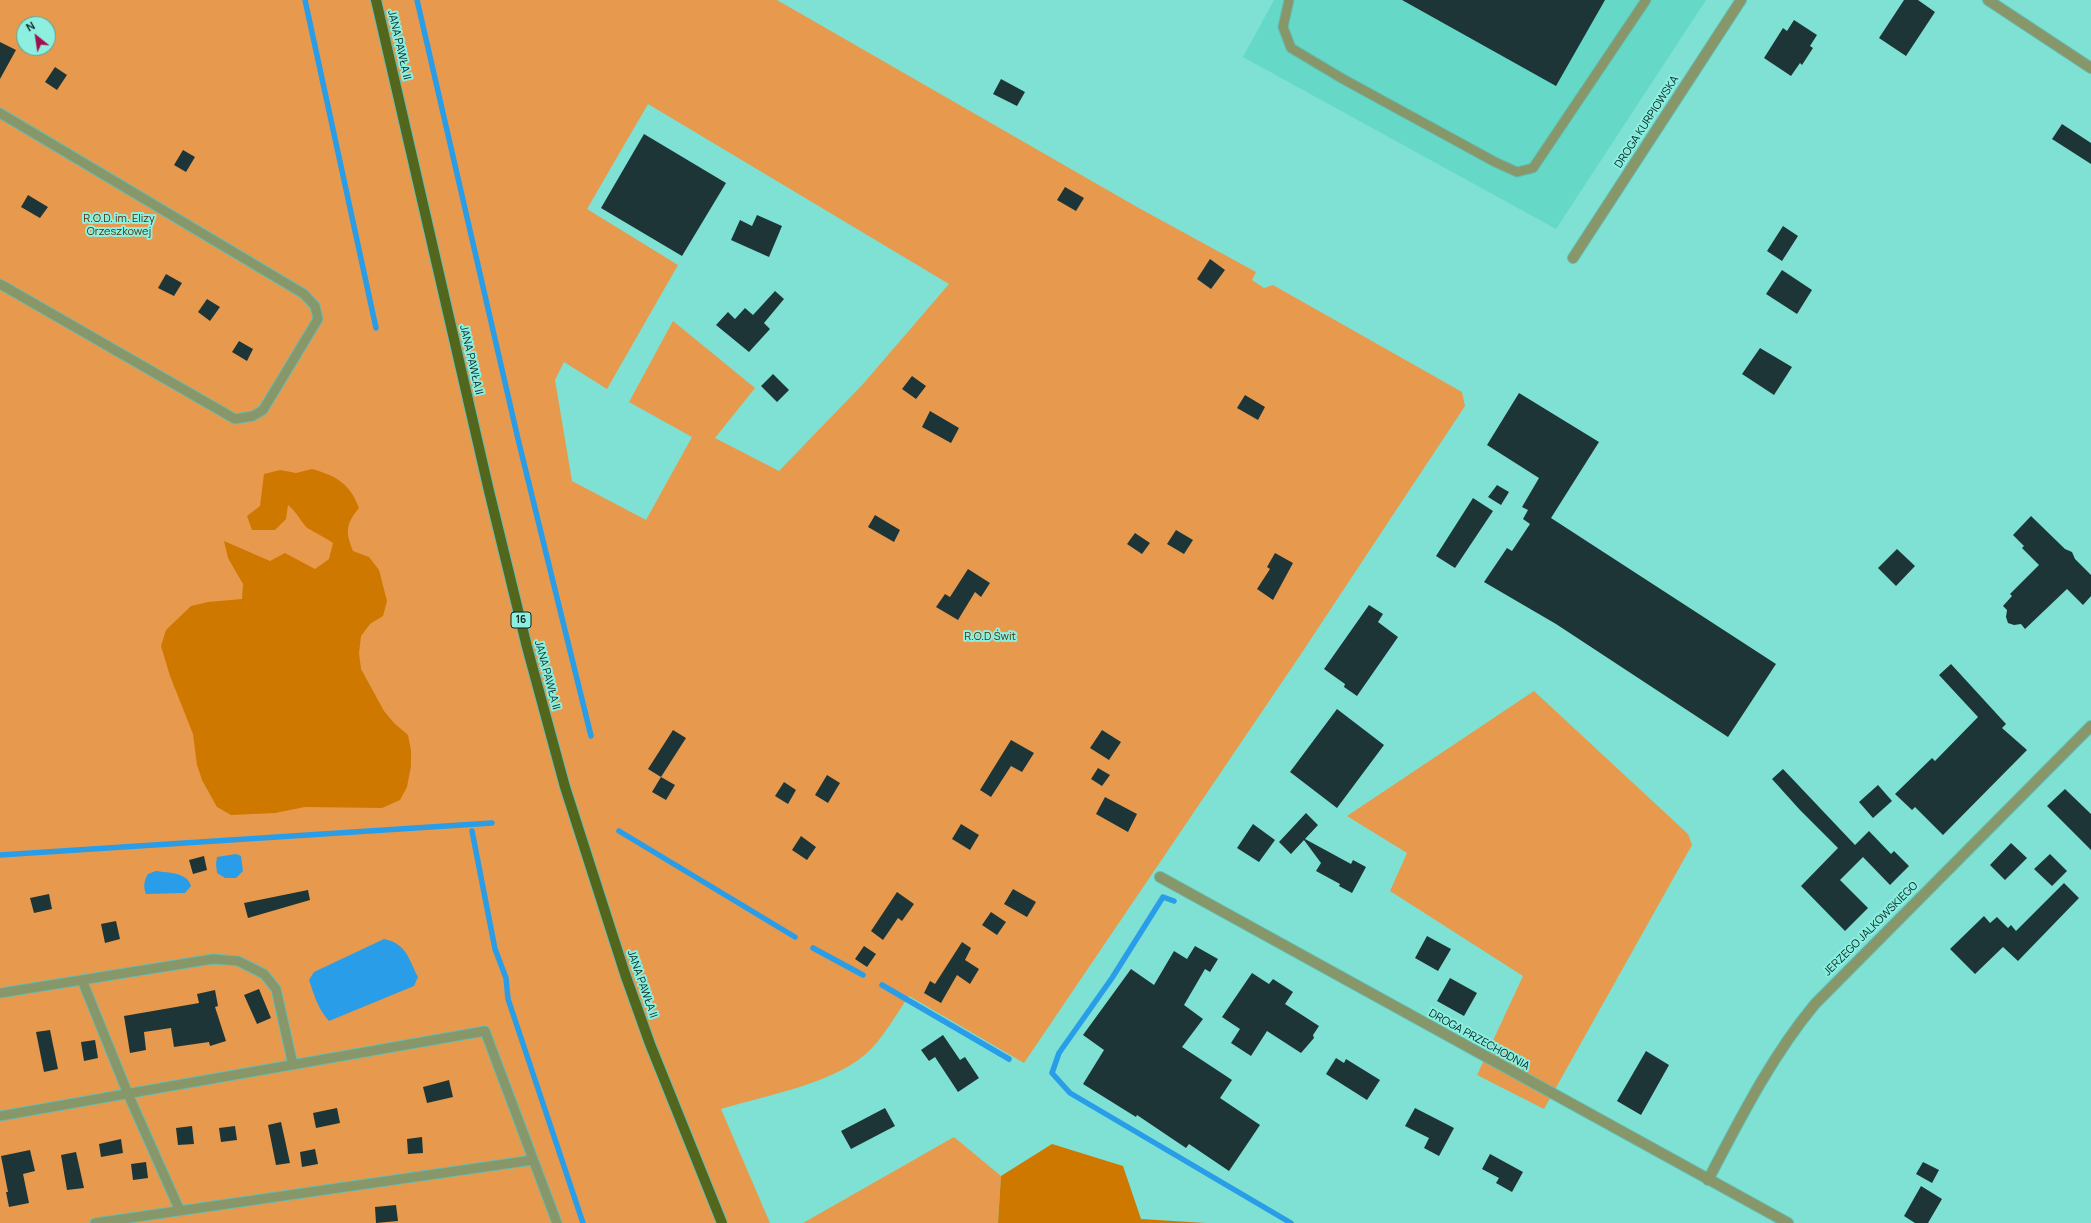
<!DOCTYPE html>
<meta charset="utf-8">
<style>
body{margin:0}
#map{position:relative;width:2091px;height:1223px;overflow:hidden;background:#7ee1d3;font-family:Manrope,sans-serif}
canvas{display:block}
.north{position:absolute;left:16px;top:16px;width:40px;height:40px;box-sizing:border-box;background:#8cefe0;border:1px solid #569f94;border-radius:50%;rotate:330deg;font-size:11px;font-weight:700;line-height:16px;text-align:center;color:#062723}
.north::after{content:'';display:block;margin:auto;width:14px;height:18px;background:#a30e4f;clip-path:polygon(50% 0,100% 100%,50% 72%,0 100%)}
</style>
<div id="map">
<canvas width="2091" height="1223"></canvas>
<div class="north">N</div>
</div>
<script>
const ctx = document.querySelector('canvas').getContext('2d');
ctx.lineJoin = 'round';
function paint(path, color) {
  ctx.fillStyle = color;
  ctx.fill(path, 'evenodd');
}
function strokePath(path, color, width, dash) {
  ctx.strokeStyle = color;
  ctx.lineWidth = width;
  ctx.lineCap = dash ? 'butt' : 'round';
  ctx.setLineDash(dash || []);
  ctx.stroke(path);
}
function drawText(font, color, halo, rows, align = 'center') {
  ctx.font = font + ' Manrope,sans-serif';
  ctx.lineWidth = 4;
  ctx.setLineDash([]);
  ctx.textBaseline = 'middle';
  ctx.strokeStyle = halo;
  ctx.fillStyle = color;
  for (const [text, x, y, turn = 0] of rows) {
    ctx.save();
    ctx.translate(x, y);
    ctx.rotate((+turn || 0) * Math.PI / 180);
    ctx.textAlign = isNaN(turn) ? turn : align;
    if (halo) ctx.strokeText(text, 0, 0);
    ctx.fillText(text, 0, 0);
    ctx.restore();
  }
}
const built = new Path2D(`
 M 1274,0 L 1706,0 L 1556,229 L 1243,57 Z`);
const green = new Path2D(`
 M 0,0 L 777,0 L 1137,207 L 1256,272 L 1252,280 L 1264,288 L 1273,285 L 1462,392 L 1465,406 L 1299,657 L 1024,1063 L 909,996 C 897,1013 886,1033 872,1048 C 840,1083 766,1095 721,1109 L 770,1223 L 0,1223 ZM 24,24 L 48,24 L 48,48 L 24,48 ZM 648,104 L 949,284 L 863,384 L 779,471 L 715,438 L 755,388 L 673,321 L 629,402 L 692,437 L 646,520 L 572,481 L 555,380 L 564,362 L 607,389 L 678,265 L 587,209 Z
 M 1534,691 L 1688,834 L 1692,845 L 1544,1109 L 1477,1075 L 1523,976 L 1390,891 L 1407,853 L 1347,816 Z
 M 954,1137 L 1001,1176 L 998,1223 L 803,1223 Z`);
const forest = new Path2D(`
 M 312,469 C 337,476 350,484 359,508 C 346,524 345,531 353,551 L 369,557 L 379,570 L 387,601 L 383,616 L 370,624 L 361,636 L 359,653 L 361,669 L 384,711 L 394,723 L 408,735 L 411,750 L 411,766 L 407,787 L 400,800 L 382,808 L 305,807 L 275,813 L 231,815 L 217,807 L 202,780 L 197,765 L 193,734 L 170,676 L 161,646 L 166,630 L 191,606 L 208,602 L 242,599 L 243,584 L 228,558 L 224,541 L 270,561 L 285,553 L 315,569 L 329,559 L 333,543 C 328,539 308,529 306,527 C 299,518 297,513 288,505 L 286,519 L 275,530 L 252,530 L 247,516 L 260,506 L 264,474 L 280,470 L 296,473 Z
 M 1052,1144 L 1123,1166 L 1141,1219 L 1206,1223 L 998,1223 L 1001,1176 Z`);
const water = new Path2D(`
 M 236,854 L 241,856 L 243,871 L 236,878 L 225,878 L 217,873 L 216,864 L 217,857 Z
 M 156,871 C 169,873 187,872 191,886 L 185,893 L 146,894 C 143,886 144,881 148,874 Z
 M 384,939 C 407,944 408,958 418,977 L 414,986 L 329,1021 C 318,1009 314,995 309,980 L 314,972 Z`);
const stream = new Path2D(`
 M 305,0 L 376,328
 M 417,0 L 518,439 L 591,736
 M 472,831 L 495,949 L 506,978 L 508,999 L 583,1223
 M 619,831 L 795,937
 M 0,855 L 492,823
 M 1174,901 L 1163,897 L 1112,978 L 1059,1053 L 1052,1073 L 1070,1093 L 1291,1223
 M 813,948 L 863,975
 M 882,985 L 1009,1059`);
const building = new Path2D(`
 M 1402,0 L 1605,0 L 1556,86 Z
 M 1904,0 L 1918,0 L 1935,12 L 1906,56 L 1879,38 Z
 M 1794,20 L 1817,35 L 1810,46 L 1813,48 L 1802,65 L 1800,63 L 1791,76 L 1764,58 L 1783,28 L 1787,31 Z
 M 0,42 L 16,50 L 0,79 Z
 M 55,67 L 67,75 L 57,90 L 45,82 Z
 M 1001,79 L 1025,92 L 1017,106 L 993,94 Z
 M 2062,124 L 2091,143 L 2091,164 L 2052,139 Z
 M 644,134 L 726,183 L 682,256 L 601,208 Z
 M 183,150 L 195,157 L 186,172 L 174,165 Z
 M 1065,187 L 1084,198 L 1076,211 L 1057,200 Z
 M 28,195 L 48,207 L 40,218 L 21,207 Z
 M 757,215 L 782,226 L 769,257 L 731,240 L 740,220 L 752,226 Z
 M 1783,226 L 1798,236 L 1782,261 L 1767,251 Z
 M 1210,259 L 1225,270 L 1211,289 L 1197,279 Z
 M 1782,270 L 1812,290 L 1797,314 L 1766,294 Z
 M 166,274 L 182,283 L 174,296 L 158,288 Z
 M 775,291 L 784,299 L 764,323 L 770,329 L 749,352 L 716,325 L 728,312 L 735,319 L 745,308 L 753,315 Z
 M 207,299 L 220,307 L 210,321 L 198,312 Z
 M 239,341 L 253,349 L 247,361 L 232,352 Z
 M 1760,348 L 1792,367 L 1774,395 L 1742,374 Z
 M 773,374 L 789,390 L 777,402 L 761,386 Z
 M 912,376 L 926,386 L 916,399 L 902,389 Z
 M 1519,393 L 1599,442 L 1551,518 L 1776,664 L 1728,737 L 1556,624 L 1484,582 L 1507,548 L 1512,551 L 1530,524 L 1523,519 L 1528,510 L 1522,507 L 1539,478 L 1487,445 Z
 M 1245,395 L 1265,407 L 1258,420 L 1237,408 Z
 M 930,411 L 959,428 L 951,443 L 922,427 Z
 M 1497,485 L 1509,492 L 1501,505 L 1488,497 Z
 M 1473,498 L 1493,511 L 1455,568 L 1436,556 Z
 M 875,515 L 900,530 L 894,542 L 868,527 Z
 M 2031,516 L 2065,549 L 2072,552 L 2075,559 L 2091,575 L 2091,596 L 2083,605 L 2067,589 L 2025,629 L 2021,624 L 2014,625 L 2008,623 L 2006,617 L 2007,610 L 2003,606 L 2012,596 L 2010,594 L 2039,565 L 2022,548 L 2024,546 L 2013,535 Z
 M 1176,530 L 1193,540 L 1184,554 L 1167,544 Z
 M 1135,533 L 1150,543 L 1142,554 L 1127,544 Z
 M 1897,549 L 1915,566 L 1896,586 L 1878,568 Z
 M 1275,553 L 1293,563 L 1273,600 L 1257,589 L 1270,569 L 1267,567 Z
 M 968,569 L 990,583 L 981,597 L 975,592 L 958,620 L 936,607 L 945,594 L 950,597 Z
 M 1369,605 L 1383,614 L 1378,622 L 1398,637 L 1357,696 L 1344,687 L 1345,684 L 1324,669 Z
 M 1951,664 L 2006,724 L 2002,728 L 2027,750 L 1943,835 L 1915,807 L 1912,810 L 1895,794 L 1932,758 L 1935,761 L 1978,717 L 1939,675 Z
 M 1337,709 L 1384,745 L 1337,808 L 1290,772 Z
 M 673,730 L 686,738 L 661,777 L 648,769 Z
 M 1102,730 L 1121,742 L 1109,760 L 1090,748 Z
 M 1011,740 L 1034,753 L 1022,772 L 1011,766 L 991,797 L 980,790 Z
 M 1098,768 L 1110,775 L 1102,786 L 1091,779 Z
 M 1783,769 L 1855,845 L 1869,831 L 1891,854 L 1894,851 L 1909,866 L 1890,885 L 1863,857 L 1840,880 L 1868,908 L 1845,931 L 1801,886 L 1838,848 L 1800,810 L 1772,779 Z
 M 827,775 L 840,783 L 828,803 L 815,795 Z
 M 661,777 L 675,785 L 666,800 L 652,792 Z
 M 784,782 L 796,790 L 788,804 L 775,796 Z
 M 1878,785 L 1892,801 L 1873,818 L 1859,802 Z
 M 2065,789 L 2091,814 L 2091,850 L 2047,806 Z
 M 1105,797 L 1137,814 L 1128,832 L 1096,814 Z
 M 1306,813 L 1318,825 L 1305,839 L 1351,864 L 1353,860 L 1366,867 L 1352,893 L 1339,886 L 1340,884 L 1316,871 L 1321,863 L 1304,840 L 1291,854 L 1279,842 Z
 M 961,824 L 979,835 L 970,850 L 952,839 Z
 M 1253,824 L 1275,840 L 1259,862 L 1237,848 Z
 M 801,836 L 816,847 L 807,860 L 792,850 Z
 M 2011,843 L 2027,858 L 2005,880 L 1990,865 Z
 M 2050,854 L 2067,871 L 2052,886 L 2034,869 Z
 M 204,856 L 207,870 L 193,874 L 189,860 Z
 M 2064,883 L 2079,898 L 2018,961 L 2003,947 L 1975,974 L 1950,949 L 1984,916 L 1990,923 L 1997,917 L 2008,928 L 2011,925 L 2016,931 Z
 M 1013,889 L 1036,902 L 1027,917 L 1004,904 Z
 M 308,890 L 310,900 L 248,918 L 244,903 Z
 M 897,892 L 914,904 L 902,921 L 898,918 L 883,940 L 871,931 Z
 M 49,894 L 52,909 L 34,913 L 30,898 Z
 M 991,912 L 1006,922 L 997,935 L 982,925 Z
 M 116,921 L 120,939 L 105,943 L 101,924 Z
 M 1427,936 L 1451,949 L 1438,971 L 1415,958 Z
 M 962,942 L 971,948 L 965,960 L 979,969 L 970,984 L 957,975 L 941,1003 L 924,993 L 930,981 L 935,984 Z
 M 864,946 L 876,954 L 867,967 L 855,959 Z
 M 1195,946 L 1218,959 L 1210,972 L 1205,969 L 1184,1005 L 1203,1019 L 1182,1047 L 1232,1080 L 1220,1098 L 1260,1125 L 1229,1171 L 1189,1144 L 1186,1148 L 1137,1115 L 1136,1117 L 1083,1084 L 1104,1050 L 1083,1035 L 1131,969 L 1154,985 L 1174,951 L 1187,959 Z
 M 1252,973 L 1269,984 L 1273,979 L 1293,992 L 1285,1004 L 1319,1026 L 1313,1035 L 1314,1038 L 1301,1053 L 1267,1031 L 1251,1056 L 1231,1043 L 1240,1029 L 1222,1017 Z
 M 1450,978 L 1477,993 L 1464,1016 L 1437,1001 Z
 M 259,989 L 271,1018 L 257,1024 L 244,995 Z
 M 215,990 L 218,1006 L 215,1007 L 226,1041 L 210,1046 L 209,1042 L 174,1047 L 171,1028 L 144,1032 L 146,1050 L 130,1053 L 124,1016 L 199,1003 L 197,994 Z
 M 50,1030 L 58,1069 L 44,1072 L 36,1032 Z
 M 943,1035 L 960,1060 L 965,1057 L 979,1078 L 958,1092 L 935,1057 L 929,1061 L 921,1050 Z
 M 95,1040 L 98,1058 L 84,1061 L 81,1042 Z
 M 1646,1051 L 1669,1065 L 1641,1115 L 1617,1101 Z
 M 1336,1058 L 1344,1063 L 1346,1059 L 1380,1080 L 1367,1100 L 1326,1074 Z
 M 449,1080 L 453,1097 L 427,1103 L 423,1087 Z
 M 337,1108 L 340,1123 L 316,1128 L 313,1113 Z
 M 885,1108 L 895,1126 L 851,1149 L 841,1131 Z
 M 1415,1108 L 1454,1128 L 1439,1156 L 1424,1148 L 1429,1138 L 1405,1126 Z
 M 281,1122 L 290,1163 L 276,1165 L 268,1125 Z
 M 192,1126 L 194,1144 L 178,1145 L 176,1128 Z
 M 235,1126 L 237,1140 L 221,1142 L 219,1128 Z
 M 422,1137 L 423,1153 L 408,1154 L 407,1139 Z
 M 121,1139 L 123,1153 L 101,1157 L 99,1144 Z
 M 315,1149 L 318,1164 L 302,1167 L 300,1152 Z
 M 30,1150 L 35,1171 L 23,1174 L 29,1203 L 9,1207 L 6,1192 L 8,1192 L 1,1156 Z
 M 76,1152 L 84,1188 L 67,1190 L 61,1155 Z
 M 1490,1154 L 1523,1172 L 1512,1192 L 1496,1183 L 1499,1178 L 1482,1169 Z
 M 146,1162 L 148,1178 L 133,1180 L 131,1164 Z
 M 1923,1162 L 1939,1170 L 1932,1183 L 1916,1174 Z
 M 1921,1186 L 1942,1199 L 1928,1223 L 1915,1223 L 1904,1216 Z
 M 396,1205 L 398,1221 L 376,1223 L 375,1207 Z`);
const lane = new Path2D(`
 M 1289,0 L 1283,27 L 1291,48 L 1343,79 L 1495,162 L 1517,172 L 1533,168 L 1646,0
 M 0,113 L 304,294 L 315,306 L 318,319 L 263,410 L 253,416 L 235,419 L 0,284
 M 82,980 L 128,1094 L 180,1211
 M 0,993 L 213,959 L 238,961 L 264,974 L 276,989 L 293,1065
 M 0,1116 L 485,1031 L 557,1223
 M 95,1223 L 533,1160`);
const street = new Path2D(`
 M 1988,0 L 2091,68
 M 1573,258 L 1741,0
 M 1160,877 L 1788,1223
 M 1708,1180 C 1740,1119 1771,1057 1815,1004 L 2091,726`);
const primary = new Path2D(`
 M 376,0 L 489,491 L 527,647 L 565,787 L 625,974 L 650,1044 L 722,1223`);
const shields = [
 [521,620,20]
];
const shieldNames = [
 ["16",521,620]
];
const streetNames = [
 ["JANA PAWŁA II",399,45,77],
 ["DROGA KURPIOWSKA",1647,122,-57],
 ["JANA PAWŁA II",471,360,77],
 ["JANA PAWŁA II",547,675,75],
 ["JERZEGO JALKOWSKIEGO",1871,929,-45],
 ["JANA PAWŁA II",642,984,71],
 ["DROGA PRZECHODNIA",1479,1040,29]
];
const parkNames = [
 ["R.O.D. im. Elizy",119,219],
 ["Orzeszkowej",119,232],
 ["R.O.D Świt",990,637]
];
paint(built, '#66d8c8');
paint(green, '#e79a4d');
paint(forest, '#ce7800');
paint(water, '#299de8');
strokePath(stream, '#299de8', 5.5);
paint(building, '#1e3537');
strokePath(lane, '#66bcb0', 11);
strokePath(street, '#66bcb0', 12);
strokePath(primary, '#66bcb0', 12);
strokePath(lane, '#879769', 9);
strokePath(street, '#879769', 10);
strokePath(primary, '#52661c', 10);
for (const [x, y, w] of shields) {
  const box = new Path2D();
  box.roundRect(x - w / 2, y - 8, w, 16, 3);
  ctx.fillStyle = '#8cefe0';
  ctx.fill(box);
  strokePath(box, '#062723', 1);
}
drawText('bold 10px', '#062723', null, shieldNames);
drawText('11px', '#062723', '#8cefe0', streetNames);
drawText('11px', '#522f08', '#8cefe0', parkNames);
</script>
